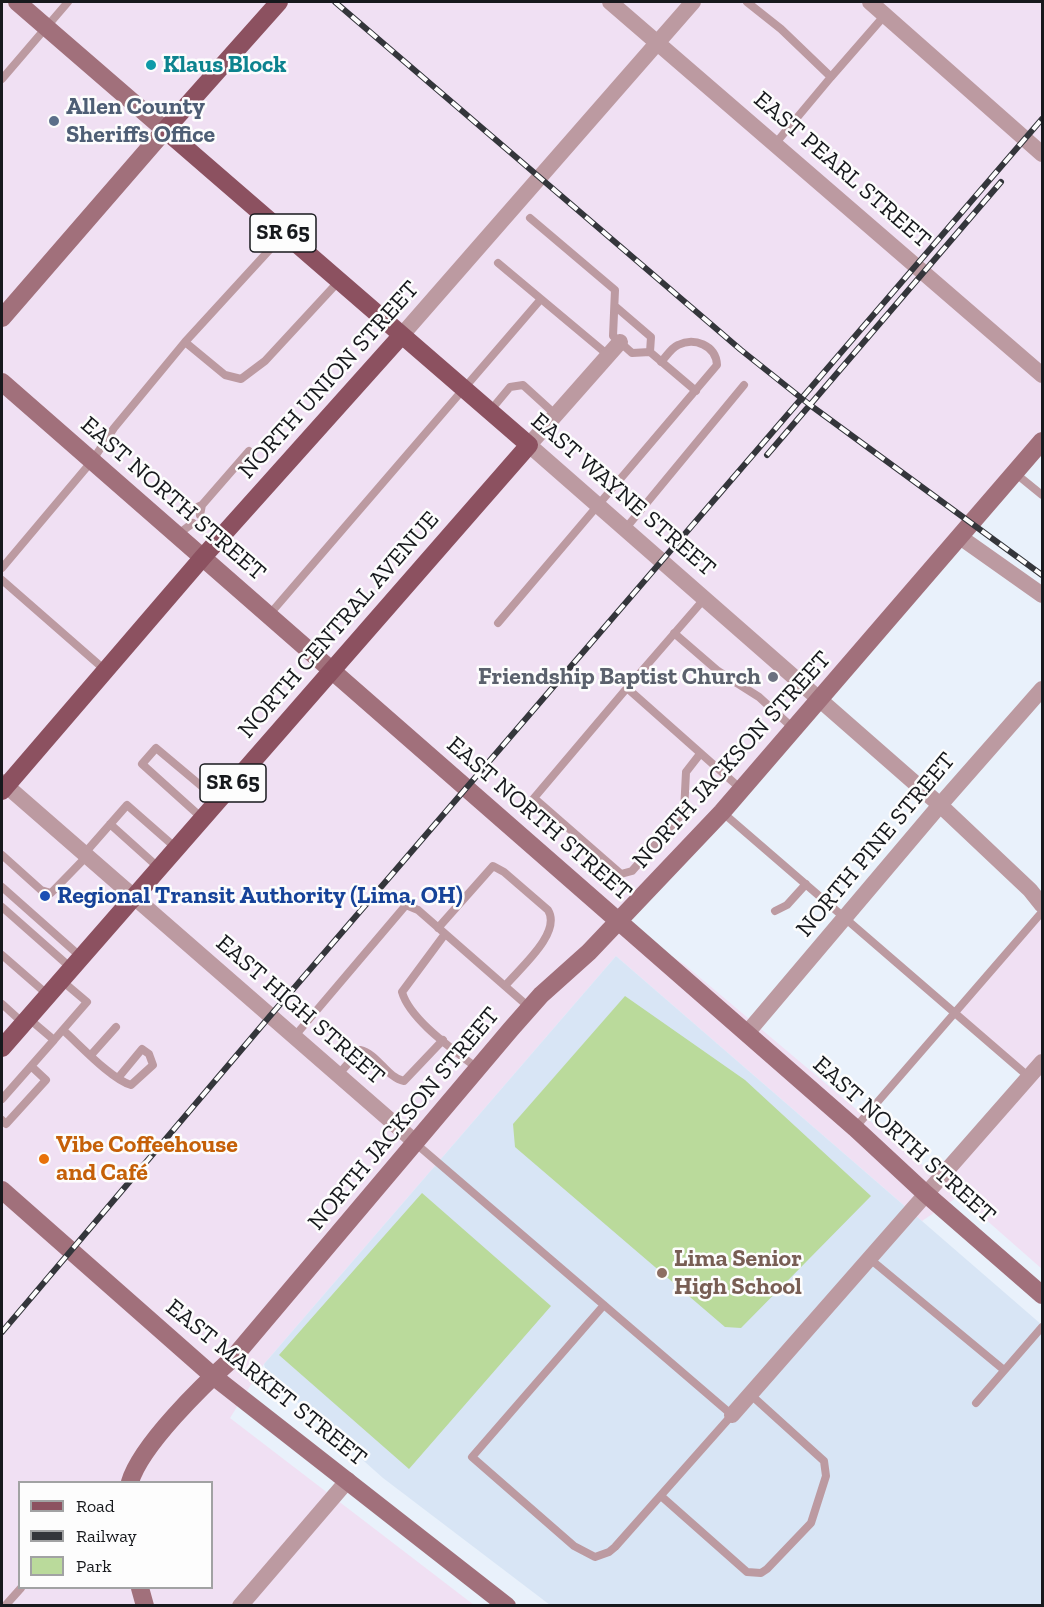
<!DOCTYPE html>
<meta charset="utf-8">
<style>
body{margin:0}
#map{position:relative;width:1044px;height:1607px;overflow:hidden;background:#e9f1fb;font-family:"Zilla Slab",serif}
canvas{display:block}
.frame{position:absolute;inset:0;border:3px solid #17191d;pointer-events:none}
.legend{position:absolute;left:18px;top:1481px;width:195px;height:108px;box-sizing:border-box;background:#fdfdfd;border:2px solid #a1a2a3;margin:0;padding:8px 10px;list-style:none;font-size:18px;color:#17191d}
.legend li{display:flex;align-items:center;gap:12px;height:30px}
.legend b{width:30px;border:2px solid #a1a2a3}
</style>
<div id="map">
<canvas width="1044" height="1607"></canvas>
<div class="frame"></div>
<ul class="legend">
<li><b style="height:8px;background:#8c5160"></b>Road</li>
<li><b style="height:8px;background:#34363b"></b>Railway</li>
<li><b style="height:16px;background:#bada9b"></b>Park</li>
</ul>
</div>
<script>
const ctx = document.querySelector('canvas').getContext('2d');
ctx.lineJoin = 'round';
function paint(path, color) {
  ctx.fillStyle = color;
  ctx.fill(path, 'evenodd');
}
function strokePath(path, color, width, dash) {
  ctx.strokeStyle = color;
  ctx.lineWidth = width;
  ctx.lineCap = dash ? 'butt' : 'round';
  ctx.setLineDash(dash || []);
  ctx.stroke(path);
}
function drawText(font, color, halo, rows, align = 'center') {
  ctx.font = font + ' "Zilla Slab",serif';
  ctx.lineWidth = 5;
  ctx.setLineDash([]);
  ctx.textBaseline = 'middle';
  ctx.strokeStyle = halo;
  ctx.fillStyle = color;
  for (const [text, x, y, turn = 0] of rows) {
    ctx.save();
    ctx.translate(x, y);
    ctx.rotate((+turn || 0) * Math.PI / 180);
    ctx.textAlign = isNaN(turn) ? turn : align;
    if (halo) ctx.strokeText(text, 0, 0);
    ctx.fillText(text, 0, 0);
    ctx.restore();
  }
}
const commercial = new Path2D(`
 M 2,2 L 1042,2 L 1042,441 L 619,921 L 685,965 L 932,1173 L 1029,1077 L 955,1013 L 1042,912 L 1042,1269 L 959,1196 L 922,1221 L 616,956 L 264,1364 L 230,1418 L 474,1605 L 2,1606 ZM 20,1482 L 212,1482 L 212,1588 L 20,1588 Z`);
const built = new Path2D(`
 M 616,956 L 1042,1325 L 1042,1605 L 550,1605 L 383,1478 L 267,1375 L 264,1364 Z`);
const green = new Path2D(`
 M 625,996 L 745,1080 L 871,1196 L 741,1328 L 725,1327 L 515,1147 L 513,1124 Z
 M 422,1193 L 551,1306 L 409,1469 L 279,1355 Z`);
const lane = new Path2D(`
 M 747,2 L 781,29 L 831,77 L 775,144
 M 831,77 L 885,15
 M 2,79 L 68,2
 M 530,218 L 615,290 L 613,336 L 632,353 L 650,352 L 696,391
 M 498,263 L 608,355
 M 616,307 L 651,337 L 650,352
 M 185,342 L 225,375 L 241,379 L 265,361 L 339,281
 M 490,411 L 510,387 L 523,385 L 556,415
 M 1015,473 L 1042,495
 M 193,509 L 202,505 L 249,451
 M 200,515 L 202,505
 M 626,528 L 744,385
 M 177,535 L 193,523
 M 2,568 L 92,461 L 114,428 L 185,342 L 284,234
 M 2,580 L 105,670
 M 705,598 L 627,688 L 741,789
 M 269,615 L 541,299
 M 498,623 L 717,365 C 716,345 694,337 678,345 C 671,348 666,357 661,362
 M 674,633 L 718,671 L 759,697 L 794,729
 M 627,688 L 534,798 L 621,874 L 632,871 L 684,812 L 686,772 L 700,754
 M 722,812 L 1029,1077
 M 202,818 L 142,764 L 156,748 L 218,800
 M 110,824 L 159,868
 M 84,854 L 127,805 L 176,848
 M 2,855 L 41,890 L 51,893 L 87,856
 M 2,887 L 81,957
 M 2,907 L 70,967
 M 775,911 L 787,905 L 806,884
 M 438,928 L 493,866 L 504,872 L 548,910 C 562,933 520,968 505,986
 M 445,934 L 402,992 C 410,1020 454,1050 477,1068
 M 2,955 L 48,995
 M 2,1004 L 23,1023
 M 28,1018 L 54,1040 L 87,1002 L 61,980
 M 63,1030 C 80,1045 111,1079 131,1085 L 153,1065 L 149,1054 L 142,1049 L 118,1078
 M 294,1037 L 406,905 L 418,910 L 530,1008
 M 91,1055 L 116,1027
 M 338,1075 L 360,1050 C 378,1054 387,1078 404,1081 L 443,1040
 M 2,1099 L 54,1040
 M 2,1120 L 6,1124 L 46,1080 L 31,1066
 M 855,1128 L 1042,912
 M 414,1142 C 520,1233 626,1324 732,1415 L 615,1547 L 609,1552 L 595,1557 L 574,1546 L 472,1457 L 604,1305
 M 870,1259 L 1004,1370
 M 976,1403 L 1042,1327
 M 661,1496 L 747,1572 L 761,1573 L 767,1569 L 811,1523 L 826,1476 L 824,1461 L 751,1395
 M 5,1606 L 21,1588`);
const street = new Path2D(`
 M 610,2 L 1042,375
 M 870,2 L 1042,154
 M 401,336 L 693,2
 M 620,342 L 529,445 L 940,805 L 1030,890 L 1042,905
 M 960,537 L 1042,595
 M 2,782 L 414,1141
 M 747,1033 L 940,805 L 1042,689
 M 732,1415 L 1042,1062
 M 240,1606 L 348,1480`);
const secondary = new Path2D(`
 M 2,318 L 165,130 L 17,2
 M 2,382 L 855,1128 L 926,1194 L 1042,1295
 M 2,1190 L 213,1376 L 507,1606
 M 130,1482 C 141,1445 203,1385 233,1358 L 511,1029 L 541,995 L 589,952 L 722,812 L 1042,441
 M 140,1588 L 145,1606`);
const primary = new Path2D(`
 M 2,791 L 203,557 L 401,336
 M 2,1048 L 529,445 L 165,130 L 279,2`);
const rail = new Path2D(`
 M 335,2 L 741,350 L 810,405 L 1042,575
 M 767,455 L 1001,182
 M 2,1332 L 270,1016 L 1042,119`);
const markers = [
 [151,65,6,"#0f9aa8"],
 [54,121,6,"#5c6f8a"],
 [773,677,6,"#6b7280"],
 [45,896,6,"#1a4fb4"],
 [44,1159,6,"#e8710a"],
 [662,1273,6,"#8d6e63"]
];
const shields = [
 [283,233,66],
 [233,783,66]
];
const shieldNames = [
 ["SR 65",283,233],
 ["SR 65",233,783]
];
const cultureNames = [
 ["Klaus Block",163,65]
];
const serviceNames = [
 ["Allen County",66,107],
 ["Sheriffs Office",66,135]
];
const streetNames = [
 ["EAST PEARL STREET",842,170,41],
 ["NORTH UNION STREET",329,380,-48],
 ["EAST WAYNE STREET",623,495,41],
 ["EAST NORTH STREET",173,499,41],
 ["NORTH CENTRAL AVENUE",339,625,-49],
 ["NORTH JACKSON STREET",732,760,-48],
 ["EAST NORTH STREET",539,819,41],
 ["NORTH PINE STREET",876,845,-50],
 ["EAST HIGH STREET",300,1010,41],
 ["NORTH JACKSON STREET",404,1119,-50],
 ["EAST NORTH STREET",904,1140,42],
 ["EAST MARKET STREET",266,1383,39]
];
const worshipNames = [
 ["Friendship Baptist Church",761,677]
];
const transitNames = [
 ["Regional Transit Authority (Lima, OH)",57,896]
];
const foodNames = [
 ["Vibe Coffeehouse",56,1145],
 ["and Café",56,1173]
];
const educationNames = [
 ["Lima Senior",674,1259],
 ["High School",674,1287]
];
paint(commercial, '#f0e0f3');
paint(built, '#d8e5f5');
paint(green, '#bada9b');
strokePath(lane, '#bc9aa1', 8);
strokePath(street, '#bc9aa1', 16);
strokePath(secondary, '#a1707b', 18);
strokePath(primary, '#8c5160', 18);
strokePath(rail, '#34363b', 6);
strokePath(rail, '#fdfdfd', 4, [11]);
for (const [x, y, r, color] of markers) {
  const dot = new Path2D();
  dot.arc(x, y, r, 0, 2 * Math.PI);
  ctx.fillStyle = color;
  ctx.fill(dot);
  strokePath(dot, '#fdfdfd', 2);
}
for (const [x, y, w] of shields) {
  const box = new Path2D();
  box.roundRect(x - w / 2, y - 19, w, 38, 4.5);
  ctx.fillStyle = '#fdfdfd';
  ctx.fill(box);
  strokePath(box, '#17191d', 1.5);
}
drawText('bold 22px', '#17191d', null, shieldNames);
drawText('bold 24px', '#0d838f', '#fdfdfd', cultureNames, 'left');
drawText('bold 24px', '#4e5e75', '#fdfdfd', serviceNames, 'left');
drawText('24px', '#17191d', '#fdfdfd', streetNames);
drawText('bold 24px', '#5b616d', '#fdfdfd', worshipNames, 'right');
drawText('bold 24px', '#164399', '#fdfdfd', transitNames, 'left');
drawText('bold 24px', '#c56008', '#fdfdfd', foodNames, 'left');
drawText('bold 24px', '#785e54', '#fdfdfd', educationNames, 'left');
</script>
